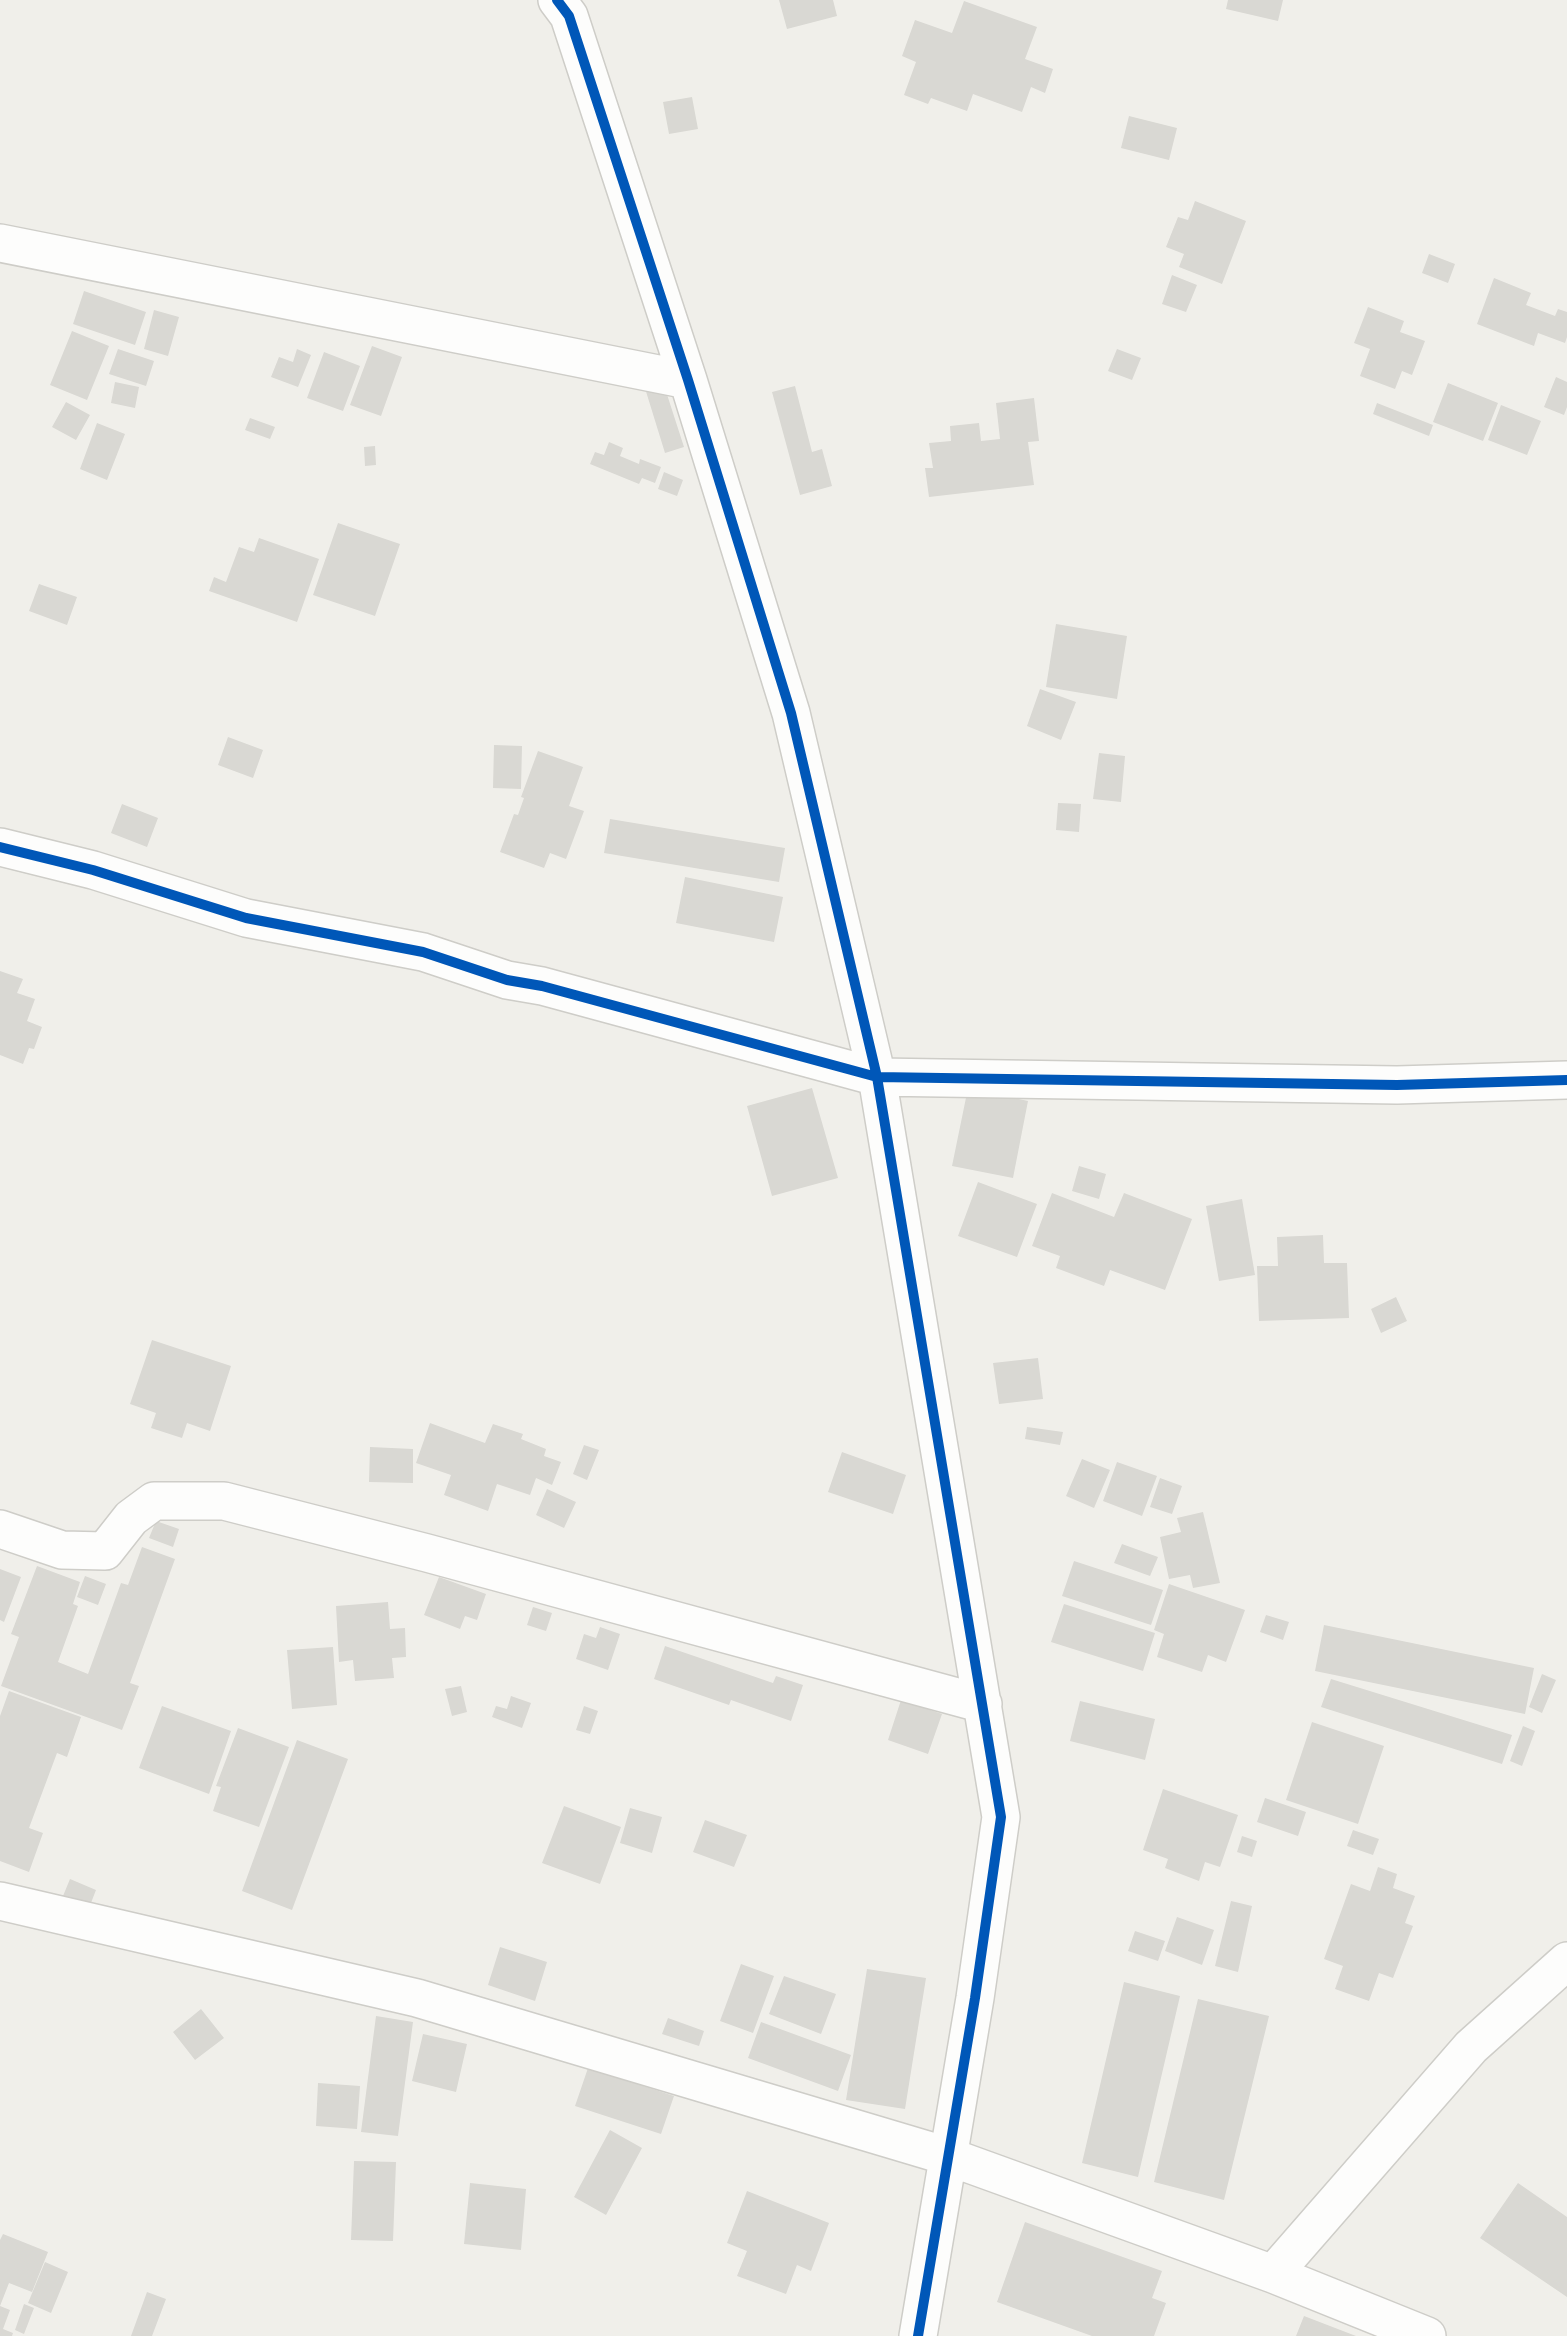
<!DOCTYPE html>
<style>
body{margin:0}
canvas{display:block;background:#f0efea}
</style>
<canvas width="1567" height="2336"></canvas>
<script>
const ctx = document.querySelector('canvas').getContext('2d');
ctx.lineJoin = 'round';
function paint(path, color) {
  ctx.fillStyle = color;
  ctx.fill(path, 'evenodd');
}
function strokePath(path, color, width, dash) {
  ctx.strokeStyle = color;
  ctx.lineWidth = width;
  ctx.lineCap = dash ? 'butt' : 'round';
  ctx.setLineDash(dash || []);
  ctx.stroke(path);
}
const building = new Path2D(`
 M 779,0 L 833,0 L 837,16 L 787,29 Z
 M 1228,0 L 1283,0 L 1278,21 L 1226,9 Z
 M 964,1 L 1037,27 L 1025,59 L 1053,69 L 1045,93 L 1031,87 L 1022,112 L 973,94 L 967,111 L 931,98 L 928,104 L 904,95 L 916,62 L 902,56 L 915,20 L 952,33 Z
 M 692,97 L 698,129 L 669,134 L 663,102 Z
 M 1129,116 L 1177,128 L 1169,160 L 1121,148 Z
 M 1195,201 L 1246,221 L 1222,284 L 1179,267 L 1184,254 L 1166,247 L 1178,217 L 1188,220 Z
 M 1429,254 L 1455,264 L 1448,283 L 1422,273 Z
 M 1172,275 L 1197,285 L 1186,312 L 1162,304 Z
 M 1494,278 L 1531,293 L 1526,305 L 1555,316 L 1558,309 L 1567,312 L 1567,337 L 1565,343 L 1538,333 L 1534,346 L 1477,324 Z
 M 84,291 L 146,312 L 135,345 L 73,324 Z
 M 1368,307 L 1404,321 L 1400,332 L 1425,341 L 1412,375 L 1402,371 L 1395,389 L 1360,376 L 1370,349 L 1354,343 Z
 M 154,310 L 179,317 L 168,356 L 144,349 Z
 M 72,331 L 109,346 L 87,400 L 50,385 Z
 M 372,346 L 402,357 L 381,416 L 350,405 Z
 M 118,349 L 154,361 L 146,386 L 109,374 Z
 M 297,349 L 311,355 L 298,387 L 271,377 L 279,357 L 293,362 Z
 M 1117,349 L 1141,358 L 1132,380 L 1108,371 Z
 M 324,352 L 360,366 L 343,411 L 307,398 Z
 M 1556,377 L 1567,382 L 1567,407 L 1564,415 L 1544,407 Z
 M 662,379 L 684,447 L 665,453 L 644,385 Z
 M 115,382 L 139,387 L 135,408 L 111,403 Z
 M 1448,383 L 1498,403 L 1483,441 L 1433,422 Z
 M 795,386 L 812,452 L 822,449 L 832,486 L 800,495 L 772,392 Z
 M 1034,398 L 1039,441 L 1028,442 L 1034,485 L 929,497 L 925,468 L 933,468 L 929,443 L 951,441 L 950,426 L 979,423 L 981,441 L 1000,439 L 996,403 Z
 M 66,402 L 90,415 L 76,440 L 52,427 Z
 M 1377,403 L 1433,425 L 1429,436 L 1373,414 Z
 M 1501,405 L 1541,421 L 1527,455 L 1488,440 Z
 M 250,418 L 275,427 L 270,439 L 245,430 Z
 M 97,423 L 125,434 L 107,480 L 80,469 Z
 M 609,442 L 623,448 L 620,456 L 639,464 L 640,459 L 661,467 L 655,483 L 642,478 L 639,484 L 590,464 L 595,452 L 604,455 Z
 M 375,446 L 376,465 L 365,466 L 364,447 Z
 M 664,472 L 683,480 L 677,496 L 658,489 Z
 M 338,523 L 400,544 L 375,616 L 313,595 Z
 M 259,538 L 319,559 L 297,622 L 209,591 L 214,577 L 226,582 L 239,547 L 254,552 Z
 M 39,584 L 77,597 L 67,625 L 29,611 Z
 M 1056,624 L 1127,636 L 1117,699 L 1046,687 Z
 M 1040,689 L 1076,702 L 1061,740 L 1027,726 Z
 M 228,737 L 263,750 L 253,778 L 218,765 Z
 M 494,745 L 522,746 L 521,789 L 493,788 Z
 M 538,751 L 583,767 L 569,806 L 584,811 L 566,859 L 550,853 L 544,868 L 500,852 L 514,814 L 518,815 L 524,798 L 521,797 Z
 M 1099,753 L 1125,756 L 1121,802 L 1093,799 Z
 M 1058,803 L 1081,804 L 1079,832 L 1056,830 Z
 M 122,804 L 158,818 L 147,847 L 111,833 Z
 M 610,819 L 785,848 L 779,882 L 604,853 Z
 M 685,877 L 783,897 L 774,942 L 676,923 Z
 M 0,971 L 23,979 L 17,993 L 35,999 L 27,1021 L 42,1027 L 34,1049 L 29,1048 L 23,1064 L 0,1055 Z
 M 812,1088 L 838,1178 L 772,1196 L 747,1106 Z
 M 968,1088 L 1028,1101 L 1013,1178 L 952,1166 Z
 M 1079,1166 L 1106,1174 L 1099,1199 L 1072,1191 Z
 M 978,1182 L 1037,1204 L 1017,1257 L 958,1236 Z
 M 1052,1193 L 1114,1217 L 1124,1193 L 1192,1219 L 1165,1290 L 1110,1270 L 1104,1286 L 1056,1268 L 1060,1256 L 1032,1246 Z
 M 1242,1199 L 1255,1275 L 1219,1281 L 1206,1206 Z
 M 1323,1235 L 1324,1263 L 1347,1263 L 1349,1318 L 1259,1321 L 1257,1266 L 1278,1266 L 1277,1237 Z
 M 1396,1297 L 1407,1321 L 1381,1333 L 1371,1309 Z
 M 152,1340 L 231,1366 L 210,1431 L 187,1423 L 182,1438 L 151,1428 L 156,1413 L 130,1404 Z
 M 1038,1358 L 1043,1399 L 999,1404 L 993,1363 Z
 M 430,1423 L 485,1443 L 493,1424 L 523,1434 L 521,1439 L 546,1449 L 544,1456 L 561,1462 L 552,1485 L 536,1478 L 530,1495 L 497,1484 L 488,1511 L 444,1495 L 451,1475 L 416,1463 Z
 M 1027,1427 L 1063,1432 L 1060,1445 L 1025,1439 Z
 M 584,1445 L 599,1450 L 587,1480 L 573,1474 Z
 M 370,1447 L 413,1449 L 413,1483 L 369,1482 Z
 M 842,1452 L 906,1475 L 893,1514 L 828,1492 Z
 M 1082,1459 L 1110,1470 L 1094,1508 L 1066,1496 Z
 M 1117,1462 L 1157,1476 L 1142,1516 L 1103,1501 Z
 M 1160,1478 L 1182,1486 L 1172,1514 L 1150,1507 Z
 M 547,1489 L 576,1502 L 564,1528 L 536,1515 Z
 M 1203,1512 L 1220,1583 L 1193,1588 L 1190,1575 L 1169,1579 L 1160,1537 L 1181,1532 L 1177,1518 Z
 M 156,1521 L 179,1529 L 173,1547 L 149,1538 Z
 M 1122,1544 L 1158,1557 L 1150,1576 L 1114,1563 Z
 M 142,1547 L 175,1559 L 130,1683 L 139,1686 L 122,1730 L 1,1686 L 19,1637 L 11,1634 L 37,1566 L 80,1582 L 73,1604 L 78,1606 L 58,1662 L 88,1674 L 121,1583 L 128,1585 Z
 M 1074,1561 L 1163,1590 L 1151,1625 L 1062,1596 Z
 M 0,1569 L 21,1577 L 4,1622 L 0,1620 Z
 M 85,1576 L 106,1584 L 98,1605 L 77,1597 Z
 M 439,1577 L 486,1594 L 477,1620 L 465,1616 L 460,1629 L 424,1615 Z
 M 1169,1584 L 1245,1610 L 1226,1662 L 1208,1655 L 1202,1672 L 1157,1657 L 1164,1634 L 1154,1630 Z
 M 388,1602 L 390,1629 L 405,1628 L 406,1657 L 392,1658 L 394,1678 L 355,1681 L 353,1660 L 339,1662 L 336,1606 Z
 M 1064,1604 L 1155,1633 L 1143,1671 L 1051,1642 Z
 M 533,1607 L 552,1613 L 546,1631 L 527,1625 Z
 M 1266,1615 L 1289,1622 L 1283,1640 L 1260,1632 Z
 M 1324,1625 L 1534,1668 L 1525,1714 L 1315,1671 Z
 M 600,1627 L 620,1634 L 608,1670 L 576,1659 L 584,1634 L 596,1638 Z
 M 665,1646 L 773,1683 L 776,1676 L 803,1685 L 791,1721 L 731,1700 L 729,1705 L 654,1679 Z
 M 333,1647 L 337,1705 L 292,1709 L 287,1650 Z
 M 1542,1674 L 1556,1680 L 1542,1713 L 1529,1707 Z
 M 1331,1679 L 1512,1735 L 1502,1764 L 1321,1707 Z
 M 461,1686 L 467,1712 L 452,1716 L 445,1689 Z
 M 9,1691 L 81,1717 L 67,1757 L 57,1753 L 29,1828 L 43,1833 L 29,1872 L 0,1861 L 0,1716 Z
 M 511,1696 L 531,1703 L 522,1728 L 492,1717 L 496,1706 L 507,1709 Z
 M 901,1700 L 942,1714 L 928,1754 L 888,1740 Z
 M 1080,1701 L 1155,1719 L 1145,1760 L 1070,1741 Z
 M 162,1706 L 231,1731 L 209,1794 L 139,1768 Z
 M 584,1706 L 598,1711 L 590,1734 L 576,1730 Z
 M 1312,1722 L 1384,1746 L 1358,1824 L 1286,1800 Z
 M 1523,1726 L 1535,1731 L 1522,1766 L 1510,1761 Z
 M 238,1728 L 289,1747 L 259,1827 L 213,1811 L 221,1787 L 216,1786 Z
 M 297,1740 L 348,1759 L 292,1910 L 242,1891 Z
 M 1163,1789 L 1238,1815 L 1220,1867 L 1205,1862 L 1199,1881 L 1165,1868 L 1168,1859 L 1143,1850 Z
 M 1265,1798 L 1306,1812 L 1298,1836 L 1257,1822 Z
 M 564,1806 L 621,1827 L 600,1884 L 542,1863 Z
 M 630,1808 L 662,1817 L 652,1853 L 620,1843 Z
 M 705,1820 L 747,1835 L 734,1867 L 693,1852 Z
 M 1353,1830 L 1379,1839 L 1373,1855 L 1347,1846 Z
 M 1242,1836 L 1257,1841 L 1252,1857 L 1237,1852 Z
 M 1378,1867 L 1397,1874 L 1393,1888 L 1415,1896 L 1405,1923 L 1413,1926 L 1393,1978 L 1379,1973 L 1369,2001 L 1335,1989 L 1343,1966 L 1324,1959 L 1351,1884 L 1370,1891 Z
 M 70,1879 L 96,1890 L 89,1908 L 63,1896 Z
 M 1231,1901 L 1252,1906 L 1238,1972 L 1215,1966 Z
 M 1177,1917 L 1214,1930 L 1202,1965 L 1165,1951 Z
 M 1135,1931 L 1165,1941 L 1158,1961 L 1128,1951 Z
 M 500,1947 L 547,1962 L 535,2001 L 488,1985 Z
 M 741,1964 L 774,1976 L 753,2033 L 720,2021 Z
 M 867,1969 L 926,1978 L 905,2109 L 846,2100 Z
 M 784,1976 L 836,1994 L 821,2034 L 769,2014 Z
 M 1124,1982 L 1180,1996 L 1138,2177 L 1082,2163 Z
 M 1198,1999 L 1269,2016 L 1224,2200 L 1154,2182 Z
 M 201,2009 L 224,2038 L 195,2060 L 173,2032 Z
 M 376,2016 L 413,2022 L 398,2136 L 361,2132 Z
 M 668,2018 L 704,2031 L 699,2046 L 662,2034 Z
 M 761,2022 L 851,2055 L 838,2091 L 748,2058 Z
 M 423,2034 L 467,2044 L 456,2092 L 412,2081 Z
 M 588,2068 L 674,2096 L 661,2134 L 575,2106 Z
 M 318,2083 L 360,2086 L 357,2129 L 316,2126 Z
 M 610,2130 L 642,2148 L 606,2215 L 574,2197 Z
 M 354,2161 L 396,2162 L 393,2241 L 351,2240 Z
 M 470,2183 L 526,2189 L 521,2250 L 464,2244 Z
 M 1518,2183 L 1567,2217 L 1567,2297 L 1480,2238 Z
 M 747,2191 L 829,2223 L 811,2271 L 797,2265 L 786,2294 L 737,2276 L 747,2251 L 727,2243 Z
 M 1025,2222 L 1162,2271 L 1152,2298 L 1166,2303 L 1154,2336 L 1092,2336 L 997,2302 Z
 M 3,2234 L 48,2252 L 32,2292 L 9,2283 L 0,2306 L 0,2240 Z
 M 45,2262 L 68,2272 L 51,2313 L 28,2303 Z
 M 147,2292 L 166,2299 L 152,2336 L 131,2336 Z
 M 24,2304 L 34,2308 L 24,2334 L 15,2330 Z
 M 0,2306 L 10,2310 L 3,2329 L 13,2333 L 12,2336 L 0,2336 Z
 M 1304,2316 L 1356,2336 L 1296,2336 Z`);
const minor = new Path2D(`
 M 557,0 L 569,16 L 688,380 L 791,713 L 877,1077 L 1001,1817 L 975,1998 L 918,2336
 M 0,243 L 688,380
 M 0,847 L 93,870 L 246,918 L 423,952 L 507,980 L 542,986 L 877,1077 L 1397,1085 L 1567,1080
 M 0,1529 L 62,1550 L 105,1551 L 131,1518 L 154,1501 L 224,1501 L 427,1553 L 983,1704
 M 0,1901 L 417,1998 L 947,2156 L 1273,2274 L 1427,2336
 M 1273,2274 L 1471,2047 L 1567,1961`);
const cycleway = new Path2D(`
 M 557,0 L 569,16 L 688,380 L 791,713 L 877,1077 L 1001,1817 L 975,1998 L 918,2336
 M 0,847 L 93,870 L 246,918 L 423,952 L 507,980 L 542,986 L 877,1077 L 1397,1085 L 1567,1080`);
paint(building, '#d9d8d3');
strokePath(minor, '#cecdc8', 40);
strokePath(minor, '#fdfdfc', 37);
strokePath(cycleway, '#0057b8', 10);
</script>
